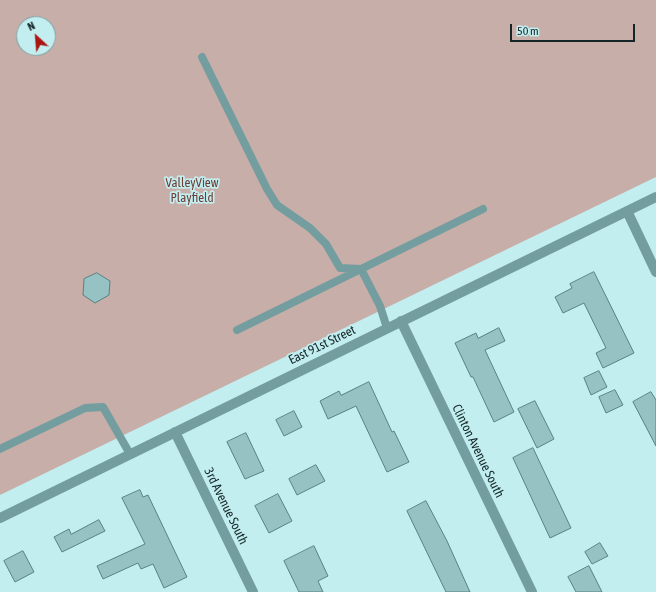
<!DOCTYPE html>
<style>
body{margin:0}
#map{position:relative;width:656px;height:592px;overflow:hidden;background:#c2eef0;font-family:"Asap Condensed",sans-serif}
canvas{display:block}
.north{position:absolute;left:16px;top:16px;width:40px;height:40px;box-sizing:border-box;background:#c2eef0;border:1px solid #7d9ea0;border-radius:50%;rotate:334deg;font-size:11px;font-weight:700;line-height:16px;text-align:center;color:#152627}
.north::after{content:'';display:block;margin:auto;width:14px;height:18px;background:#aa1712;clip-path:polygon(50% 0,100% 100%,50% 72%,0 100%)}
.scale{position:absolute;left:510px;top:24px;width:125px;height:18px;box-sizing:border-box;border:2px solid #152627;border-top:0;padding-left:5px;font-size:12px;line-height:14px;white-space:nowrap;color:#152627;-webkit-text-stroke:3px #c2eef0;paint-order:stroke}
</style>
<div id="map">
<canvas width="656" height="592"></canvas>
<div class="north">N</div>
<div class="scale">50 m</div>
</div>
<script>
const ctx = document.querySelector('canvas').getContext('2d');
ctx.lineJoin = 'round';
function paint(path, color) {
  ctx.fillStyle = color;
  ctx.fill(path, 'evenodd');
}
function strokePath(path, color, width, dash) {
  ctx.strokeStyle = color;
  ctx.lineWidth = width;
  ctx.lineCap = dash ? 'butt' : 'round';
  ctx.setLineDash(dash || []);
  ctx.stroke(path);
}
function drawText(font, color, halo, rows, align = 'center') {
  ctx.font = font + ' "Asap Condensed",sans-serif';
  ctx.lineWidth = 3.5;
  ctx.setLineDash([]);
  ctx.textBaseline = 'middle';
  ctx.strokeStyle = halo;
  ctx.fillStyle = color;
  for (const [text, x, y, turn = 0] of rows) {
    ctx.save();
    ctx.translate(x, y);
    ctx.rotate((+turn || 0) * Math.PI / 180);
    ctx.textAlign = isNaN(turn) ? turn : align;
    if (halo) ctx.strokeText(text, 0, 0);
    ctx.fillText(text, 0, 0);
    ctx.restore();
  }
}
const green = new Path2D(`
 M 0,0 L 656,0 L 656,177 L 0,495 ZM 24,24 L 48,24 L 48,48 L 24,48 Z`);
const building = new Path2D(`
 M 594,272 L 634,353 L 603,368 L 596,353 L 606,348 L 584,303 L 563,313 L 555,297 L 572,288 L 570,284 Z
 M 97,273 L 110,281 L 109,295 L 95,303 L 83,295 L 84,279 Z
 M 499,328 L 505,341 L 485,350 L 514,412 L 494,422 L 473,377 L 471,377 L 455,343 L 476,333 L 478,338 Z
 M 599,371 L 607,387 L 591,395 L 584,378 Z
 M 369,382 L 392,432 L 394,431 L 409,462 L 387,472 L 356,406 L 328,419 L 320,401 L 339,391 L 341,395 Z
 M 615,390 L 623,405 L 606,413 L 599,397 Z
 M 651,392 L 656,400 L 656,446 L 633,402 Z
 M 535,401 L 554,439 L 537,448 L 518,409 Z
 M 294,411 L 302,427 L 284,436 L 276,420 Z
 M 246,433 L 264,471 L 245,479 L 227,442 Z
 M 533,448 L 571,528 L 550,538 L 513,458 Z
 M 316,465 L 325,481 L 297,495 L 289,479 Z
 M 140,490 L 143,497 L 148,495 L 187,577 L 164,588 L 153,564 L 141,569 L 138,563 L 103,579 L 97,566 L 145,544 L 122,498 Z
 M 278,494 L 292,521 L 269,533 L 255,506 Z
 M 426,501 L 447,541 L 470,592 L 446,592 L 407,511 Z
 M 99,520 L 105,531 L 62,552 L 54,537 L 69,529 L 71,534 Z
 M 600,543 L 608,556 L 592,564 L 585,552 Z
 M 314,546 L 328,576 L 318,581 L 323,592 L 299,592 L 284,561 Z
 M 23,551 L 34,572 L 15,582 L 4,561 Z
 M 589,566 L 602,592 L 576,592 L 568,577 Z`);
const lane = new Path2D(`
 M 202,57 L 267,189 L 277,205 L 310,228 L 326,244 L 340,268 L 361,269 L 380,306 L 387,328
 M 237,330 L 483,209
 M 0,449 L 85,408 L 103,407 L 130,454`);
const street = new Path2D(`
 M 627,211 L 656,272
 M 401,321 L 532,592
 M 175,432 L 253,592
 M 0,518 L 656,197`);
const parkNames = [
 ["ValleyView",192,183],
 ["Playfield",192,198]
];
const streetNames = [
 ["East 91st Street",322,345,-26],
 ["Clinton Avenue South",478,451,64],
 ["3rd Avenue South",226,506,64]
];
paint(green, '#c8aea9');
paint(building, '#97c2c3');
strokePath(building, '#588183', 1);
strokePath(lane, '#739d9f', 8);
strokePath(street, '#739d9f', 10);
drawText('13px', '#6e3d36', '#c2eef0', parkNames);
drawText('13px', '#152627', '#c2eef0', streetNames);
</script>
